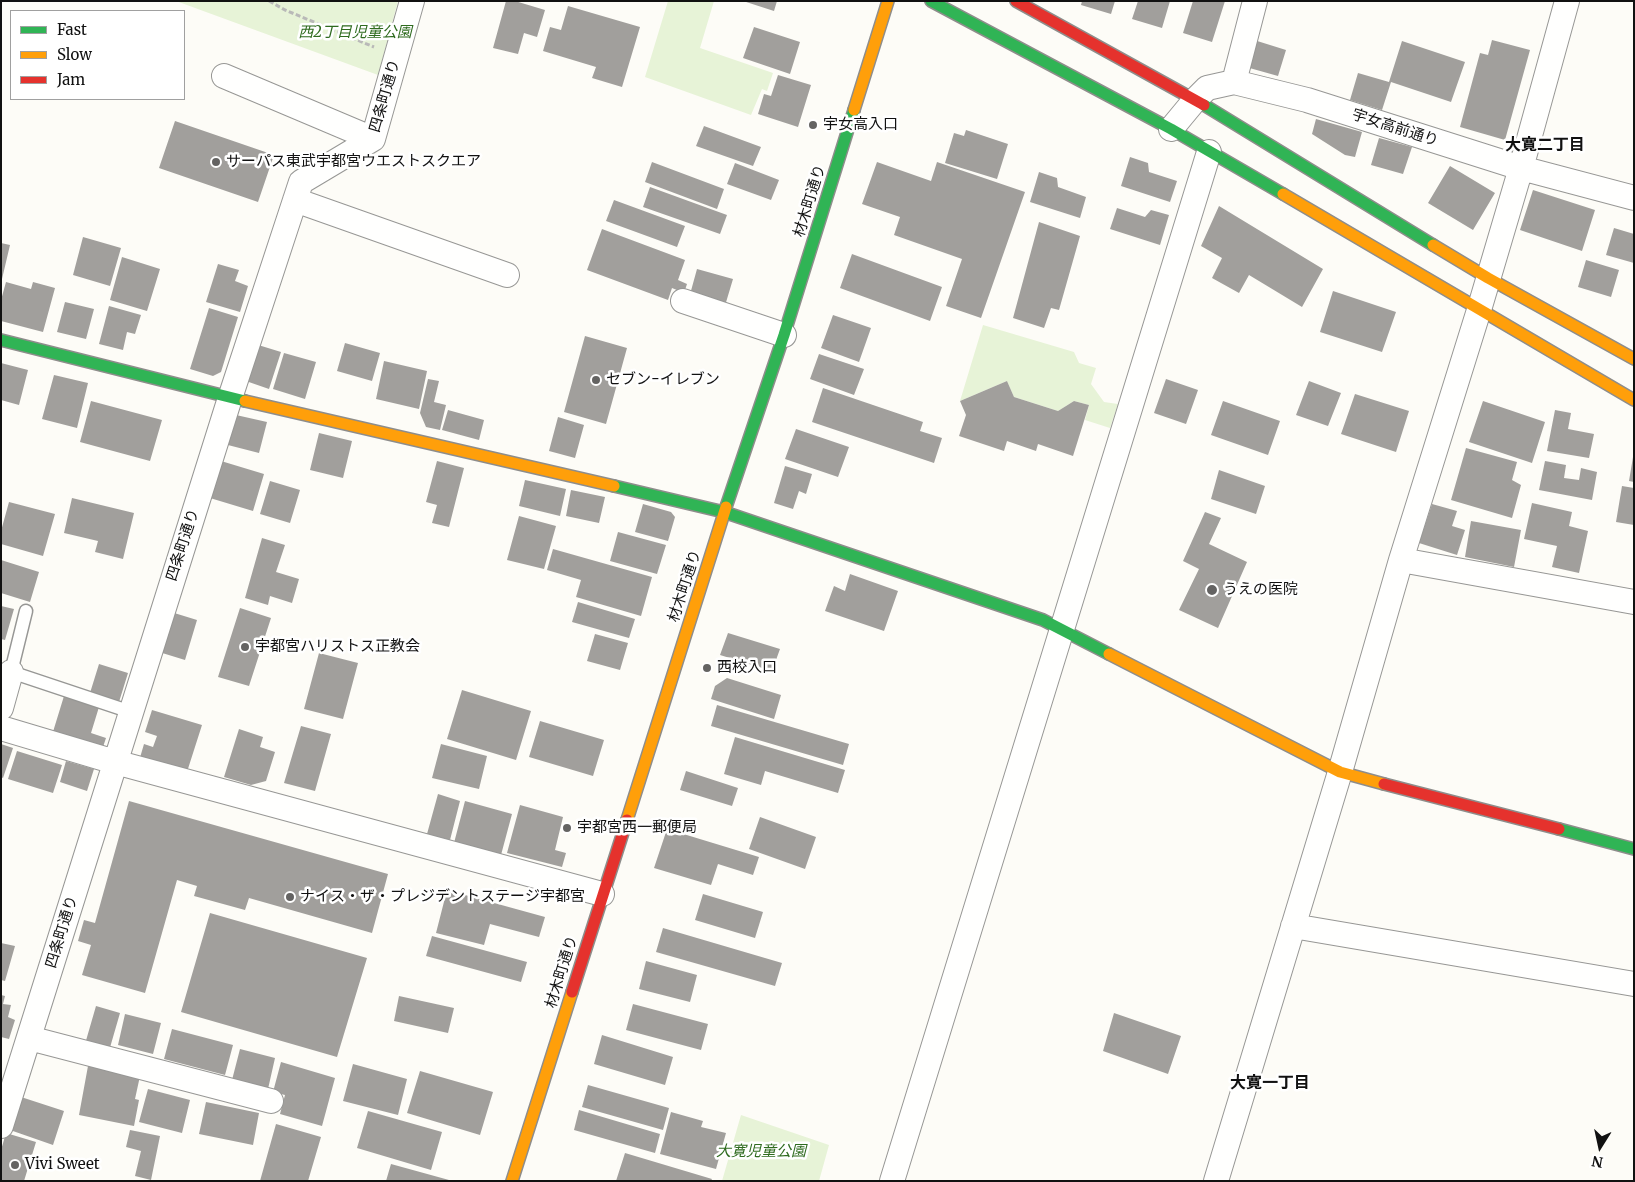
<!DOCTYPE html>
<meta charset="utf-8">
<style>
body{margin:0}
#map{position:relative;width:1635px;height:1182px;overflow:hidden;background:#fdfcf7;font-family:Merriweather,serif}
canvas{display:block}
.frame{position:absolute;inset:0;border:2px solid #111;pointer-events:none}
.legend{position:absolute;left:10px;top:10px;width:175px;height:90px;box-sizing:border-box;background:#fff;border:1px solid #a0a0a0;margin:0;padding:6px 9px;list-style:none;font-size:15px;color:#111}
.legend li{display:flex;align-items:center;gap:10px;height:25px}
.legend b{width:25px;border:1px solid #a0a0a0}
.north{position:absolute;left:1575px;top:1122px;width:50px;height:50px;-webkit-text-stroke:4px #fff;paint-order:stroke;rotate:190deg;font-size:14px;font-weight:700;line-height:20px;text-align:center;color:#111}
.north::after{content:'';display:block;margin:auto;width:18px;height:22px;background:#111;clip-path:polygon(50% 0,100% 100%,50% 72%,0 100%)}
</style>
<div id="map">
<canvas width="1635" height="1182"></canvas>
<div class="frame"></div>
<ul class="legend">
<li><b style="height:6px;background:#30b455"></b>Fast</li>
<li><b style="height:6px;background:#ff9f0a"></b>Slow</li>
<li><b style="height:6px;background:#e5322d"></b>Jam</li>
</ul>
<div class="north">N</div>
</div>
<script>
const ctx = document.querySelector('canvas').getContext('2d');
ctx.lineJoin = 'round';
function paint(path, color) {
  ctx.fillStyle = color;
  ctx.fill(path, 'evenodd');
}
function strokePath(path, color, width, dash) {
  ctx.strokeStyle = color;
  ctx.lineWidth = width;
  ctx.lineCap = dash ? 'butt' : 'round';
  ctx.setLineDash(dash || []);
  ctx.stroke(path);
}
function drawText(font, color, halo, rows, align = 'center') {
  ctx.font = font + ' Merriweather,"Noto Sans JP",serif';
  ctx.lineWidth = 5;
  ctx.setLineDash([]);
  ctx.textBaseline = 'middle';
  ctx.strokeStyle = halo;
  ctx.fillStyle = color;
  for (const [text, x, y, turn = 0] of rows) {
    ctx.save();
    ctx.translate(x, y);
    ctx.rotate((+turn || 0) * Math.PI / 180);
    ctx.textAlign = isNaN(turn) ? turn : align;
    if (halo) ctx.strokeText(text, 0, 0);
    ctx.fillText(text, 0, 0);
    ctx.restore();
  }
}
const green = new Path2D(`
 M 176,1 L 398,1 L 378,75 Z
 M 668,1 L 714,1 L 700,48 L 773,73 L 767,91 L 762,89 L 751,115 L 645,77 Z
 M 983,325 L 1074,352 L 1079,363 L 1096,368 L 1091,384 L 1104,402 L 1118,404 L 1110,428 L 1085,420 L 1089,405 L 1074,401 L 1058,411 L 1014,397 L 1007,381 L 960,401 Z
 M 741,1115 L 829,1145 L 819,1181 L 722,1181 Z`);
const building = new Path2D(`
 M 506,1 L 515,1 L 545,10 L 537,37 L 524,33 L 518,54 L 493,48 Z
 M 743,1 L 777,1 L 774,11 Z
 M 1082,1 L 1115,1 L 1111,14 L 1081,5 Z
 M 1138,1 L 1170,1 L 1162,28 L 1132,19 Z
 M 1193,1 L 1225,1 L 1212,42 L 1183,33 Z
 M 568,6 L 640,27 L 622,87 L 592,78 L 596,67 L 543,51 L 550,27 L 561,30 Z
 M 754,27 L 800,42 L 790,74 L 743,58 Z
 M 1254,40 L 1286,50 L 1278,76 L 1246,67 Z
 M 1492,40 L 1530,50 L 1505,140 L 1460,127 L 1480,53 L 1488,55 Z
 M 1402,41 L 1465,62 L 1451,102 L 1391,82 L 1382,110 L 1350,100 L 1358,73 L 1389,82 Z
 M 778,75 L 811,85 L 798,127 L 758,114 L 764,94 L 771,96 Z
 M 1316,119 L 1362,132 L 1355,157 L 1345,155 L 1312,134 Z
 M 175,121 L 274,155 L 258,202 L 159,168 Z
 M 704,126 L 761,147 L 753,166 L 696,146 Z
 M 966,130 L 1008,144 L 997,179 L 945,163 L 954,133 L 964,136 Z
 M 1379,138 L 1412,147 L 1403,174 L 1371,165 Z
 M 1130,157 L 1148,163 L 1149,172 L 1177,181 L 1170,202 L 1121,186 Z
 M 652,162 L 724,189 L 717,209 L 645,182 Z
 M 877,162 L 931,181 L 937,162 L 1025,192 L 981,318 L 946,306 L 962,259 L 894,235 L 900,217 L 862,204 Z
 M 735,163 L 779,180 L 771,200 L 727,184 Z
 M 1450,166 L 1495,193 L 1473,230 L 1428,203 Z
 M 1039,172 L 1057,178 L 1058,187 L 1086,197 L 1080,218 L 1030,202 Z
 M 650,187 L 727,215 L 720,234 L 643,207 Z
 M 1533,190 L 1595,210 L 1582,251 L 1520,230 Z
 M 614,200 L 685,226 L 677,247 L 606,221 Z
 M 1219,206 L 1323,269 L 1302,307 L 1249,275 L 1239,293 L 1212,278 L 1222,258 L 1201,246 Z
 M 1117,208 L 1145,217 L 1151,210 L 1169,215 L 1160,245 L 1110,229 Z
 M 1039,222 L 1080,236 L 1059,310 L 1051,308 L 1044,328 L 1013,318 Z
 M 1614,228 L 1634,234 L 1634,263 L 1606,255 Z
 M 602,229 L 685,260 L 678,280 L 687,284 L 684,293 L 672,288 L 668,300 L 587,270 Z
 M 83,237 L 121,248 L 110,286 L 73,275 Z
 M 1,243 L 10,245 L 2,279 L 1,279 Z
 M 852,254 L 942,287 L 930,321 L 840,288 Z
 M 122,257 L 160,269 L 147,311 L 110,300 Z
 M 1586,260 L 1619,270 L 1611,297 L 1578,287 Z
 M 218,264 L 239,270 L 235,281 L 248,286 L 240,312 L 206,302 Z
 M 697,269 L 733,279 L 724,309 L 689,298 Z
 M 6,282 L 31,289 L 33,282 L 55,288 L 43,332 L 1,321 L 1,300 Z
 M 1333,291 L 1396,312 L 1382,352 L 1320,332 Z
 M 65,302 L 94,309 L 86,339 L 57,332 Z
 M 109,306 L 141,315 L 135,334 L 127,332 L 123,350 L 99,344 Z
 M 209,308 L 238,317 L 221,372 L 213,376 L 190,369 Z
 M 833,315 L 871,328 L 859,362 L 821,348 Z
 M 585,336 L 627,348 L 606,424 L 564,412 Z
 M 345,343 L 380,353 L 372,381 L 337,371 Z
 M 255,344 L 281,352 L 269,389 L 243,380 Z
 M 284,353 L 316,362 L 305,399 L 273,389 Z
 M 819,354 L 864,369 L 854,395 L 810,379 Z
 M 384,361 L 427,371 L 419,409 L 376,399 Z
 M 1,363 L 28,370 L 19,405 L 1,400 Z
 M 54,375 L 88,383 L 77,428 L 42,419 Z
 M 428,379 L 439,381 L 434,402 L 446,405 L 440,430 L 426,427 L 420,413 Z
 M 1166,379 L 1198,390 L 1186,424 L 1154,413 Z
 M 1007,381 L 1014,397 L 1058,411 L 1074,401 L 1089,405 L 1073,456 L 1038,444 L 1036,451 L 1007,441 L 1004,451 L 959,436 L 966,415 L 960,401 Z
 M 1309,381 L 1341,393 L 1328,426 L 1296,415 Z
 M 823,388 L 923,422 L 920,431 L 942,438 L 934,463 L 812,422 Z
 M 1355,394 L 1409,411 L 1396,452 L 1341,434 Z
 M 91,401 L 162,420 L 150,461 L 80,442 Z
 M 1223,401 L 1280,421 L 1268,455 L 1211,435 Z
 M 1483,401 L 1545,422 L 1532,463 L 1469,442 Z
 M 448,410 L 484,420 L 479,440 L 442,430 Z
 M 1555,410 L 1571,413 L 1568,429 L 1594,434 L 1589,458 L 1547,451 Z
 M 236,415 L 267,422 L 259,453 L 224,444 Z
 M 558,417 L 584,425 L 575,458 L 549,451 Z
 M 796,429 L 849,447 L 838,477 L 785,459 Z
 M 319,433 L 352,441 L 343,478 L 310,470 Z
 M 1466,448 L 1517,462 L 1512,480 L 1521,485 L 1512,518 L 1451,500 Z
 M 1633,457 L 1634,457 L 1634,482 L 1629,481 Z
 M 221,461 L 264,474 L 253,511 L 210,498 Z
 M 437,461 L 464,468 L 449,527 L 432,523 L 437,505 L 426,502 Z
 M 1545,461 L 1566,465 L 1564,478 L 1579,480 L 1581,468 L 1597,472 L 1592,500 L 1539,490 Z
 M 785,466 L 812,474 L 806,494 L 799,491 L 793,509 L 774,503 Z
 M 1219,470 L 1265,486 L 1256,514 L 1211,499 Z
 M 525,480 L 566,489 L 560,516 L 519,506 Z
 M 270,481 L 300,490 L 290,523 L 260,514 Z
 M 1622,486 L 1634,488 L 1634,525 L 1616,522 Z
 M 571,490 L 605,497 L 599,523 L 566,516 Z
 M 72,498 L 134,513 L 123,559 L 95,552 L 98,541 L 64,533 Z
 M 9,502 L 55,514 L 43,556 L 1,544 L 1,531 Z
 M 1532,503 L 1572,512 L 1569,526 L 1588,531 L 1579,573 L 1552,567 L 1557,546 L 1524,539 Z
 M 643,504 L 671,512 L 675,517 L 668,541 L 635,532 Z
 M 1432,504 L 1457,511 L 1452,526 L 1465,530 L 1457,555 L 1419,543 Z
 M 1205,512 L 1221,518 L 1209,544 L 1247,562 L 1218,628 L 1179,610 L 1199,569 L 1183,561 Z
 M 519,516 L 556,526 L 544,569 L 507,560 Z
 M 1471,521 L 1521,530 L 1514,567 L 1465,557 Z
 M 618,532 L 666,545 L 657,574 L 610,561 Z
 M 262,538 L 285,545 L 276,572 L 299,579 L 292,603 L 270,596 L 268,605 L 245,598 Z
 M 553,549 L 652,577 L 641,616 L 576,597 L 581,580 L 547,570 Z
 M 1,560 L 39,572 L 30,602 L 1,593 Z
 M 850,574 L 898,591 L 884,631 L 825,611 L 834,586 L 845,591 Z
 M 578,602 L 635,619 L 629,638 L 572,622 Z
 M 1,606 L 14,609 L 5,640 L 1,639 Z
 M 240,608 L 271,618 L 249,686 L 218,677 Z
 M 171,612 L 197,620 L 185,660 L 159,652 Z
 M 728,633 L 780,649 L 772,671 L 720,655 Z
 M 595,634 L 628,643 L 620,670 L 587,661 Z
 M 319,653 L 358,663 L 343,719 L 304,709 Z
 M 99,664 L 128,673 L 119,702 L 90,693 Z
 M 727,678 L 781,695 L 774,719 L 711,699 L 715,686 Z
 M 462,690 L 531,711 L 516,760 L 447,739 Z
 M 64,696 L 99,707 L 91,733 L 106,738 L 102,750 L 52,735 Z
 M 717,705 L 849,744 L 843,765 L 711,726 Z
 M 152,710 L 202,725 L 186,775 L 139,761 L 144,744 L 153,747 L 157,736 L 145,732 Z
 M 540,721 L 604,740 L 593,776 L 529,757 Z
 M 301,726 L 331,734 L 315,791 L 284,783 Z
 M 239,729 L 263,737 L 260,747 L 275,752 L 266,781 L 251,785 L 224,777 Z
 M 735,737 L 845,770 L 838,793 L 765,771 L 761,785 L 724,774 Z
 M 1,744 L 13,748 L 3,778 L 1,777 Z
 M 441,744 L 487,756 L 479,789 L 432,778 Z
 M 17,751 L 62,765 L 53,793 L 8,779 Z
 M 66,761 L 94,769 L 87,791 L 60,782 Z
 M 686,771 L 738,788 L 732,806 L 680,790 Z
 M 438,794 L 460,801 L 450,840 L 427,834 Z
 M 129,801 L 388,874 L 372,933 L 249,898 L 245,910 L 194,896 L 197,886 L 177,880 L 145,993 L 82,975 L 91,945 L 78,941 L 84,920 L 95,923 Z
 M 465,801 L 512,814 L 501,855 L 454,843 Z
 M 520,805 L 563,817 L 555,850 L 566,853 L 562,867 L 507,853 Z
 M 760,817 L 816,837 L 805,869 L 749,849 Z
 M 667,829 L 759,857 L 753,875 L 718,864 L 711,885 L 654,868 Z
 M 447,890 L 545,917 L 539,937 L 490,924 L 484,945 L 436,933 Z
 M 703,894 L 763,912 L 755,938 L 695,920 Z
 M 210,913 L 367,958 L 337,1057 L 181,1012 Z
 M 663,928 L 782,963 L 775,986 L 656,952 Z
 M 432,936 L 527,962 L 521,982 L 426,956 Z
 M 1,943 L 15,946 L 5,981 L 1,980 Z
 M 646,961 L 697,975 L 690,1002 L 639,989 Z
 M 1,995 L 5,996 L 3,1004 L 11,1005 L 8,1017 L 15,1020 L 9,1039 L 1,1037 Z
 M 399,996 L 454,1008 L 448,1033 L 394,1021 Z
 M 633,1004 L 708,1024 L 701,1050 L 626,1030 Z
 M 96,1006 L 120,1013 L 109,1051 L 85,1044 Z
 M 1114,1013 L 1181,1036 L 1168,1074 L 1103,1051 Z
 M 125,1014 L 161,1023 L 153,1054 L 118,1045 Z
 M 172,1029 L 233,1045 L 225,1075 L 164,1059 Z
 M 602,1035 L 673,1057 L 665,1085 L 594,1064 Z
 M 240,1049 L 275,1058 L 268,1089 L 232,1080 Z
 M 281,1062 L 335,1078 L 322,1126 L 280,1114 L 285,1095 L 273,1092 Z
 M 353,1064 L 407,1079 L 398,1115 L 343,1101 Z
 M 88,1066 L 140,1076 L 135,1099 L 139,1100 L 134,1126 L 79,1115 Z
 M 420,1071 L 493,1092 L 480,1135 L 407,1113 Z
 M 588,1085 L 669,1108 L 663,1130 L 582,1107 Z
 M 148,1089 L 190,1100 L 182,1133 L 139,1122 Z
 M 21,1097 L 64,1111 L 53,1145 L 10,1130 Z
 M 206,1102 L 259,1113 L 253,1145 L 199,1134 Z
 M 579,1110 L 660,1134 L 655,1153 L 574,1130 Z
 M 368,1111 L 442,1132 L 431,1170 L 357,1148 Z
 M 671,1112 L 703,1121 L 701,1127 L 726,1133 L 716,1169 L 660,1154 Z
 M 276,1124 L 321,1137 L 308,1181 L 260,1181 Z
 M 130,1130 L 160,1136 L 151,1180 L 135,1176 L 141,1151 L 126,1147 Z
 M 6,1133 L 36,1142 L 24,1181 L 1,1181 L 1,1150 Z
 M 625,1153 L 712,1179 L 711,1181 L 616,1181 Z
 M 391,1164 L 449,1180 L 449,1181 L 386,1181 Z`);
const path = new Path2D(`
 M 269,1 L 285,10 L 374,47`);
const lane = new Path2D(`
 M 26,611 L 11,672 L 131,712`);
const street = new Path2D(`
 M 224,76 L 373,139
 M 1234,82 L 1255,1
 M 1171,129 L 1195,100 L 1207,88 L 1234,82 L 1307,100 L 1521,168 L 1634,198
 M 295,200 L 507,275
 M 683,301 L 784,335
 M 1401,560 L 1634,602
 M 1,708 L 11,672
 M 1,728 L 115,762 L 602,894
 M 1293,926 L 1634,984
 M 29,1038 L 271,1101
 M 1,1126 L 230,398 L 301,182 L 373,139 L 412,1
 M 892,1181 L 1209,152
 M 1216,1181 L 1340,772 L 1401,560 L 1479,310 L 1521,168 L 1567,1`);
const fast = new Path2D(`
 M 931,1 L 1171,129 L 1283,194
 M 1204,105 L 1433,245
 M 1,340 L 245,401
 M 614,486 L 724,512 L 1043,620 L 1109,654
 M 726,507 L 784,335 L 854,110
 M 1559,829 L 1634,849`);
const slow = new Path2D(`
 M 854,110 L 888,1
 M 1283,194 L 1634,400
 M 1433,245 L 1488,278 L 1634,359
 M 245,401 L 614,486
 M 1109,654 L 1340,772 L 1384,784
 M 627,820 L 726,507
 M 512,1181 L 572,992`);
const jam = new Path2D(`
 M 1016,1 L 1204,105
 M 1384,784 L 1559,829
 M 572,992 L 627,820`);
const markers = [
 [813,125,5,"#646362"],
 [216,162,5,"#646362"],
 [596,380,5,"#646362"],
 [1212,590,6,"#646362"],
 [245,647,5,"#646362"],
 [707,668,5,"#646362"],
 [567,828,5,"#646362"],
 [290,897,5,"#646362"],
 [15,1165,5,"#646362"]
];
const parkNames = [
 ["西2丁目児童公園",355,33],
 ["大寛児童公園",761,1152]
];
const streetNames = [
 ["四条町通り",385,96,-74],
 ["宇女高前通り",1395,128,18],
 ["材木町通り",810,201,-73],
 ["四条町通り",183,545,-72],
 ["材木町通り",685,586,-72],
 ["四条町通り",62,932,-73],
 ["材木町通り",562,972,-73]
];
const poiNames = [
 ["宇女高入口",823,125],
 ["サーパス東武宇都宮ウエストスクエア",226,162],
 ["セブン-イレブン",606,380],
 ["うえの医院",1223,590],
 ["宇都宮ハリストス正教会",255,647],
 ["西校入口",717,668],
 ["宇都宮西一郵便局",577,828],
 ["ナイス・ザ・プレジデントステージ宇都宮",300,897],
 ["Vivi Sweet",25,1165]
];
const neighbourhoodNames = [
 ["大寛二丁目",1545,145],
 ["大寛一丁目",1270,1083]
];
paint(green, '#e7f3d7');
paint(building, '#a19f9c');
strokePath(lane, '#979795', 15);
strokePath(street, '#979795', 26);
strokePath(fast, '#8e8d8b', 14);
strokePath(slow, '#8e8d8b', 14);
strokePath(jam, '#8e8d8b', 14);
strokePath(path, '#b9b9b8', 3, [5, 2.5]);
strokePath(lane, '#fffffe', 12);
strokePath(street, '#fffffe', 24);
strokePath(fast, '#30b455', 11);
strokePath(slow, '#ff9f0a', 11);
strokePath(jam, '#e5322d', 11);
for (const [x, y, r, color] of markers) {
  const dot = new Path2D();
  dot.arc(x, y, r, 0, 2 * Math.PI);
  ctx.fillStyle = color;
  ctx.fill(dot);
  strokePath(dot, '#fff', 2);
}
drawText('italic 15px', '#2f6b1f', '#fff', parkNames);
drawText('15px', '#111', '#fff', streetNames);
drawText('15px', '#111', '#fff', poiNames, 'left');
drawText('bold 16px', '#111', '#fff', neighbourhoodNames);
</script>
